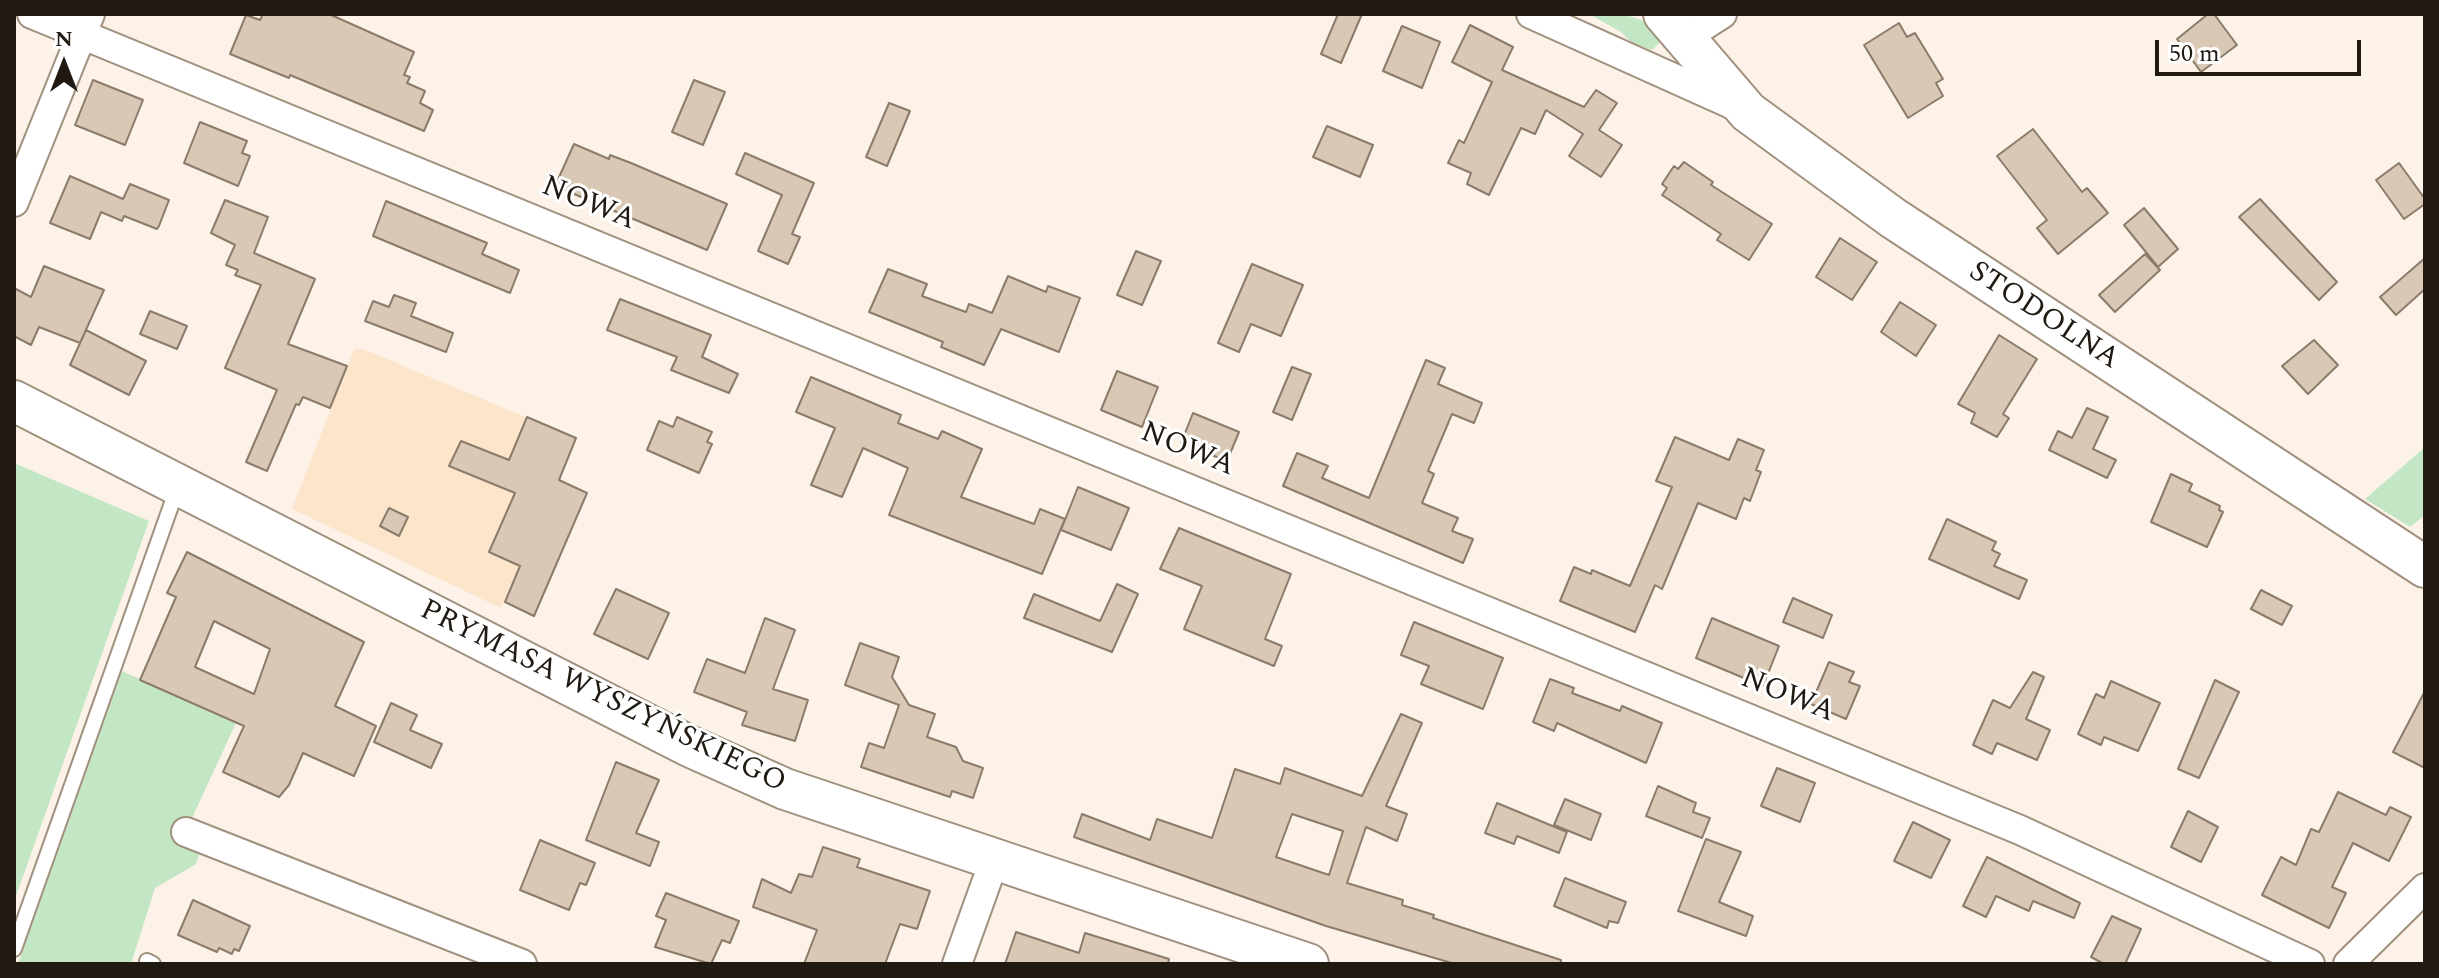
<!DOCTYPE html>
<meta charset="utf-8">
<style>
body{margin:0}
#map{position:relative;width:2439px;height:978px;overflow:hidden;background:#fdf2e7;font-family:Spectral,serif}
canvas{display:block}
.frame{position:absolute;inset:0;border:16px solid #201a13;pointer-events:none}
.north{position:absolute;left:24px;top:24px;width:80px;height:80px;-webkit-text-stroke:6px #fff;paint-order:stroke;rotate:0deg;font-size:22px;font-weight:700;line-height:32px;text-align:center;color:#201a13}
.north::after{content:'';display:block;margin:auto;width:28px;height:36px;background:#201a13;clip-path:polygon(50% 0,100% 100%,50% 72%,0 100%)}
.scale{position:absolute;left:2155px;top:40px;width:206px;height:36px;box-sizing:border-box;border:4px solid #201a13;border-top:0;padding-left:10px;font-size:24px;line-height:28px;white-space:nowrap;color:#201a13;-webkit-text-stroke:6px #fff;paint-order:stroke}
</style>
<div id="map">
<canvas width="2439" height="978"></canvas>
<div class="frame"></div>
<div class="north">N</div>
<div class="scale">50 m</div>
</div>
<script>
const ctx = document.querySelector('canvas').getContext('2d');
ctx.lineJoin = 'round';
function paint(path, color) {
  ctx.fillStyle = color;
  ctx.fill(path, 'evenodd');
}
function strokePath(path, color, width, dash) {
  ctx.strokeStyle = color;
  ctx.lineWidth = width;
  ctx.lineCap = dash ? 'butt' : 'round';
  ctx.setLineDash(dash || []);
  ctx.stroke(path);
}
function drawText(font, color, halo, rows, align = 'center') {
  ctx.font = font + ' Spectral,serif';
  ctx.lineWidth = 6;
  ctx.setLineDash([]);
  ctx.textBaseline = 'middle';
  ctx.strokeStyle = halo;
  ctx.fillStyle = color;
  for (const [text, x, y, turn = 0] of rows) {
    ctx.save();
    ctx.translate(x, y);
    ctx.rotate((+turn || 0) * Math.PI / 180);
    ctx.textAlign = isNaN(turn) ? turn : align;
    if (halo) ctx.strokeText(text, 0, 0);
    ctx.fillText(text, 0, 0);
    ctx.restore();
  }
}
const built = new Path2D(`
 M 354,349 L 363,349 L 576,438 L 501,608 L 292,509 Z`);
const green = new Path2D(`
 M 1589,14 C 1615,14 1649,11 1660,42 L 1652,50 L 1632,43 L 1621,32 Z
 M 2425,447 L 2425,515 L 2410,527 L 2365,499 Z
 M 14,463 L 149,521 L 14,902 Z
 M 122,671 L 236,723 L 192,818 L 210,825 L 196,864 L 155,888 L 131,964 L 18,964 Z`);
const building = new Path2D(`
 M 263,14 L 329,14 L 414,52 L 404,75 L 410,77 L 407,83 L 425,91 L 420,103 L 433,110 L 424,131 L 290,75 L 289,78 L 230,54 L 246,15 L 260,20 Z
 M 1338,14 L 1362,14 L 1341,63 L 1321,54 Z
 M 2208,14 L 2214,14 L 2237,45 L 2201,72 L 2177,39 Z
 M 1899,23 L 1907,37 L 1915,33 L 1943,79 L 1936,83 L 1943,96 L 1908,118 L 1864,45 Z
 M 1470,25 L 1513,47 L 1502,70 L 1584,107 L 1596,90 L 1617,103 L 1599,130 L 1622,145 L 1601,177 L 1569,156 L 1583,134 L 1546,110 L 1535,134 L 1521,128 L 1489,195 L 1467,184 L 1471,173 L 1448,163 L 1459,140 L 1464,143 L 1492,82 L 1452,62 Z
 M 1402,26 L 1440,42 L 1422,88 L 1383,71 Z
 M 93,80 L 143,100 L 125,145 L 75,125 Z
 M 694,80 L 725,92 L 703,145 L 672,132 Z
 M 889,103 L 910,111 L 887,166 L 866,157 Z
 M 200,122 L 247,141 L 242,153 L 250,156 L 238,186 L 184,163 Z
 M 1327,126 L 1373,145 L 1360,177 L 1313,157 Z
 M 2033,129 L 2082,192 L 2087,188 L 2108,213 L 2058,254 L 2037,228 L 2047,220 L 1997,156 Z
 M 574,144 L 609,159 L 610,155 L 631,163 L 727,204 L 707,250 L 555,186 Z
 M 745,153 L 814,183 L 792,234 L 800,237 L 788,264 L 758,251 L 782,195 L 736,174 Z
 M 1684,162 L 1713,182 L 1711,185 L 1772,224 L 1749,260 L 1717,240 L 1721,234 L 1662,195 L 1667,188 L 1662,184 L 1674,166 L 1678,169 Z
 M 2399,163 L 2425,199 L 2425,204 L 2404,219 L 2376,180 Z
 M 70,176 L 123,199 L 130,184 L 169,200 L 159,226 L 157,229 L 124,216 L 122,221 L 101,212 L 90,239 L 50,223 Z
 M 2260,199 L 2337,282 L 2319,300 L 2239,217 Z
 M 225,200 L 268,217 L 254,253 L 315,279 L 288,344 L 347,366 L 330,408 L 303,397 L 299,405 L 296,404 L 267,471 L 246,462 L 277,390 L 225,368 L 261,285 L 235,275 L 238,270 L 226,265 L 235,245 L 211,233 Z
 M 386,201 L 487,243 L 482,254 L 519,270 L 510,293 L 373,236 Z
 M 2144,208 L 2178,249 L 2158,267 L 2124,225 Z
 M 1840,238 L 1877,262 L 1852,300 L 1816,277 Z
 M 1136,251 L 1161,261 L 1142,305 L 1117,295 Z
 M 2145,254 L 2160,270 L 2115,312 L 2099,295 Z
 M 2425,258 L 2425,289 L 2396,315 L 2380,297 Z
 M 1252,264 L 1303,285 L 1281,336 L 1251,324 L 1239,352 L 1218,343 Z
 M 44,266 L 104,290 L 80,343 L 39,327 L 31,345 L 14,336 L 14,288 L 31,297 Z
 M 888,269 L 927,284 L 922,296 L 966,312 L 969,304 L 992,313 L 1008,276 L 1046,292 L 1048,286 L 1080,298 L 1059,352 L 1001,329 L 984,365 L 941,347 L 943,342 L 869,312 Z
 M 394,295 L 416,303 L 411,316 L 453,333 L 446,352 L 365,321 L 373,301 L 389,307 Z
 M 620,299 L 711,335 L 702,357 L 738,374 L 729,393 L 671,370 L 677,357 L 607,330 Z
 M 1900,302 L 1936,325 L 1916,356 L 1881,332 Z
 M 150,311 L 187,326 L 177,349 L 140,334 Z
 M 86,330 L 146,361 L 129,395 L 70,365 Z
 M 1999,335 L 2037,359 L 2003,414 L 2009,418 L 1997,437 L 1971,423 L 1975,413 L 1958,404 Z
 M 2314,340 L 2338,365 L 2308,394 L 2282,366 Z
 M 1426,360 L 1445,368 L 1438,384 L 1482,403 L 1474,423 L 1452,414 L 1428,471 L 1434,474 L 1422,503 L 1458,518 L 1452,531 L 1473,539 L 1463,563 L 1283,486 L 1297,453 L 1328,466 L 1322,478 L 1369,498 Z
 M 1292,367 L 1311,374 L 1292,420 L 1273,412 Z
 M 1117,371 L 1158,387 L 1142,427 L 1101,410 Z
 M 811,377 L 901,415 L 898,423 L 938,439 L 942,431 L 982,449 L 961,497 L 1034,524 L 1040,509 L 1065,519 L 1042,574 L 889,515 L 908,468 L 863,448 L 842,497 L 811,485 L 835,428 L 796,412 Z
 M 2087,408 L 2108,417 L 2093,449 L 2116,460 L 2107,478 L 2049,450 L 2058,431 L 2072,438 Z
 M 1193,413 L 1239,432 L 1227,461 L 1181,443 Z
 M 527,417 L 576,438 L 559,480 L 587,493 L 534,616 L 505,602 L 520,566 L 489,552 L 515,493 L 449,466 L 461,441 L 509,460 Z
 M 677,417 L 712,432 L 707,442 L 712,444 L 699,473 L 647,450 L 659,421 L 673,427 Z
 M 1675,437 L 1729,460 L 1738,439 L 1764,450 L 1756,470 L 1761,472 L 1750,501 L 1744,498 L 1736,519 L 1698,503 L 1662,589 L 1655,585 L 1635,632 L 1560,601 L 1574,567 L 1591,574 L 1592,570 L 1630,586 L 1672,487 L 1656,481 Z
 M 2171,474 L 2192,484 L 2189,491 L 2220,506 L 2219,510 L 2223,512 L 2207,547 L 2151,522 Z
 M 1078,487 L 1129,508 L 1111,550 L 1061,530 Z
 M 389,508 L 408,517 L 399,536 L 380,526 Z
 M 1947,519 L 1996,542 L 1992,550 L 2000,554 L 1994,566 L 2027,580 L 2019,599 L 1929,559 Z
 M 1179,528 L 1291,574 L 1265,639 L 1282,646 L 1274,666 L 1184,629 L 1202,586 L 1160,569 Z
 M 187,552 L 364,642 L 335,706 L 376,726 L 354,776 L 303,753 L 289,785 L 279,797 L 223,772 L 244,726 L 140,680 L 176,597 L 167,593 ZM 214,621 L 270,649 L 254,694 L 195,667 Z
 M 1117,584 L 1138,594 L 1112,652 L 1024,618 L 1034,594 L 1100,621 Z
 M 616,589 L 669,613 L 648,659 L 594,634 Z
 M 2261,590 L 2292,606 L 2282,625 L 2251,609 Z
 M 1793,598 L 1832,615 L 1823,638 L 1783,622 Z
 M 765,618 L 795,630 L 773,689 L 808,700 L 795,741 L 742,725 L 747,712 L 694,692 L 707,659 L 745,673 Z
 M 1712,618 L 1779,646 L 1763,686 L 1696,658 Z
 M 1414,622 L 1503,658 L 1483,709 L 1421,684 L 1429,666 L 1401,655 Z
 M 860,643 L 899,657 L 892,677 L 909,705 L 935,714 L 927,737 L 956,747 L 963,761 L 983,768 L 973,798 L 952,791 L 950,797 L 861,767 L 869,743 L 884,748 L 899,705 L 845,685 Z
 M 1829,662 L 1854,672 L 1849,682 L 1860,686 L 1846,719 L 1811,704 Z
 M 2033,672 L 2044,677 L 2026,719 L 2050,730 L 2037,760 L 1997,743 L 1992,754 L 1973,745 L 1993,700 L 2010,708 Z
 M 1550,679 L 1574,688 L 1572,693 L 1620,711 L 1622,706 L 1662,723 L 1646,763 L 1557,723 L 1554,731 L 1533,722 Z
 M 2215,680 L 2239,692 L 2199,778 L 2178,769 Z
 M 2111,681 L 2160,703 L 2138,751 L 2104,737 L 2101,745 L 2078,734 L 2096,694 L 2104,698 Z
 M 2425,691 L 2425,768 L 2393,752 Z
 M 391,703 L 417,715 L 410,730 L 442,744 L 431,768 L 374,742 Z
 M 1401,714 L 1422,723 L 1386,806 L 1407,814 L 1397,841 L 1366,827 L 1347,883 L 1403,900 L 1402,905 L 1434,915 L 1433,918 L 1561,960 L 1561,964 L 1455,964 L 1326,926 L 1074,837 L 1082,814 L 1150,840 L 1157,819 L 1212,838 L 1235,769 L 1280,784 L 1285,768 L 1362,796 ZM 1292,814 L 1343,831 L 1329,875 L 1276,857 Z
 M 616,762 L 659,780 L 636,833 L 659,842 L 650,866 L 586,840 Z
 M 1777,768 L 1815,783 L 1800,822 L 1761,806 Z
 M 1658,786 L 1696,803 L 1693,812 L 1710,818 L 1702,838 L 1646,816 Z
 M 2338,792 L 2386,815 L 2390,807 L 2411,817 L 2389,861 L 2353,843 L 2332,887 L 2346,893 L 2329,928 L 2262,895 L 2281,857 L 2296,865 L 2311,829 L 2319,832 Z
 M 1565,799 L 1601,814 L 1591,840 L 1554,825 Z
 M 1497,803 L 1567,832 L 1559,853 L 1517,836 L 1514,844 L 1485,833 Z
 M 2188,811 L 2218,827 L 2201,862 L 2171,847 Z
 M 1913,822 L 1950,840 L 1931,878 L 1894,861 Z
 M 1706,839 L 1741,852 L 1719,902 L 1753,916 L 1746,936 L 1678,911 Z
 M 540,840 L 595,863 L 586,885 L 580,883 L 569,910 L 520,890 Z
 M 823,847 L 860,859 L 857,867 L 930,891 L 917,929 L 900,924 L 885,964 L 804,964 L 817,930 L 753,907 L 762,879 L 791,893 L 799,874 L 812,877 Z
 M 1987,857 L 2080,903 L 2074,918 L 2033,901 L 2029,911 L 1996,896 L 1986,917 L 1963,906 Z
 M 1565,878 L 1626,902 L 1618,923 L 1609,921 L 1607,928 L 1554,906 Z
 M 666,893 L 739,921 L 730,943 L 722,940 L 711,964 L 655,947 L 666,920 L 656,916 Z
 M 193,900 L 250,926 L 239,951 L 234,949 L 232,954 L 219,948 L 217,952 L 178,935 Z
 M 2112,916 L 2141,929 L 2125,964 L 2104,964 L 2091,957 Z
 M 1016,932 L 1079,953 L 1085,933 L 1169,959 L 1168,964 L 1005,964 Z`);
const lane = new Path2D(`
 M 14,949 L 178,486
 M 147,961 L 153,964`);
const street = new Path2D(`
 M 32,14 L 2020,830 L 2310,964
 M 1531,14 L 1740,108
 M 1686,37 L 1722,14
 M 14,202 L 90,14
 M 186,832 L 522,964
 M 957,964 L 994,861
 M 2348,964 L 2425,888`);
const secondary = new Path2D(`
 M 1664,14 L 1748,112 L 1893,218 L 2425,567
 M 14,401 L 689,746 L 785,789 L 1308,964`);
const streetNames = [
 ["NOWA",588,205,22],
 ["STODOLNA",2043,317,33],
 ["NOWA",1187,451,22],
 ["NOWA",1787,697,22],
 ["PRYMASA WYSZYŃSKIEGO",602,698,26]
];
paint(built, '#fce5cb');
paint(green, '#c3e7c5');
paint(building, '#d9c8b5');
strokePath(building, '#8b7b6a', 2);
strokePath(lane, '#a0907e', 18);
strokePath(street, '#a0907e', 32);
strokePath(secondary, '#a0907e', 44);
strokePath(lane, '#fff', 14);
strokePath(street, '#fff', 28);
strokePath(secondary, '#fff', 40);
drawText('30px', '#201a13', '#fff', streetNames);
</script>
